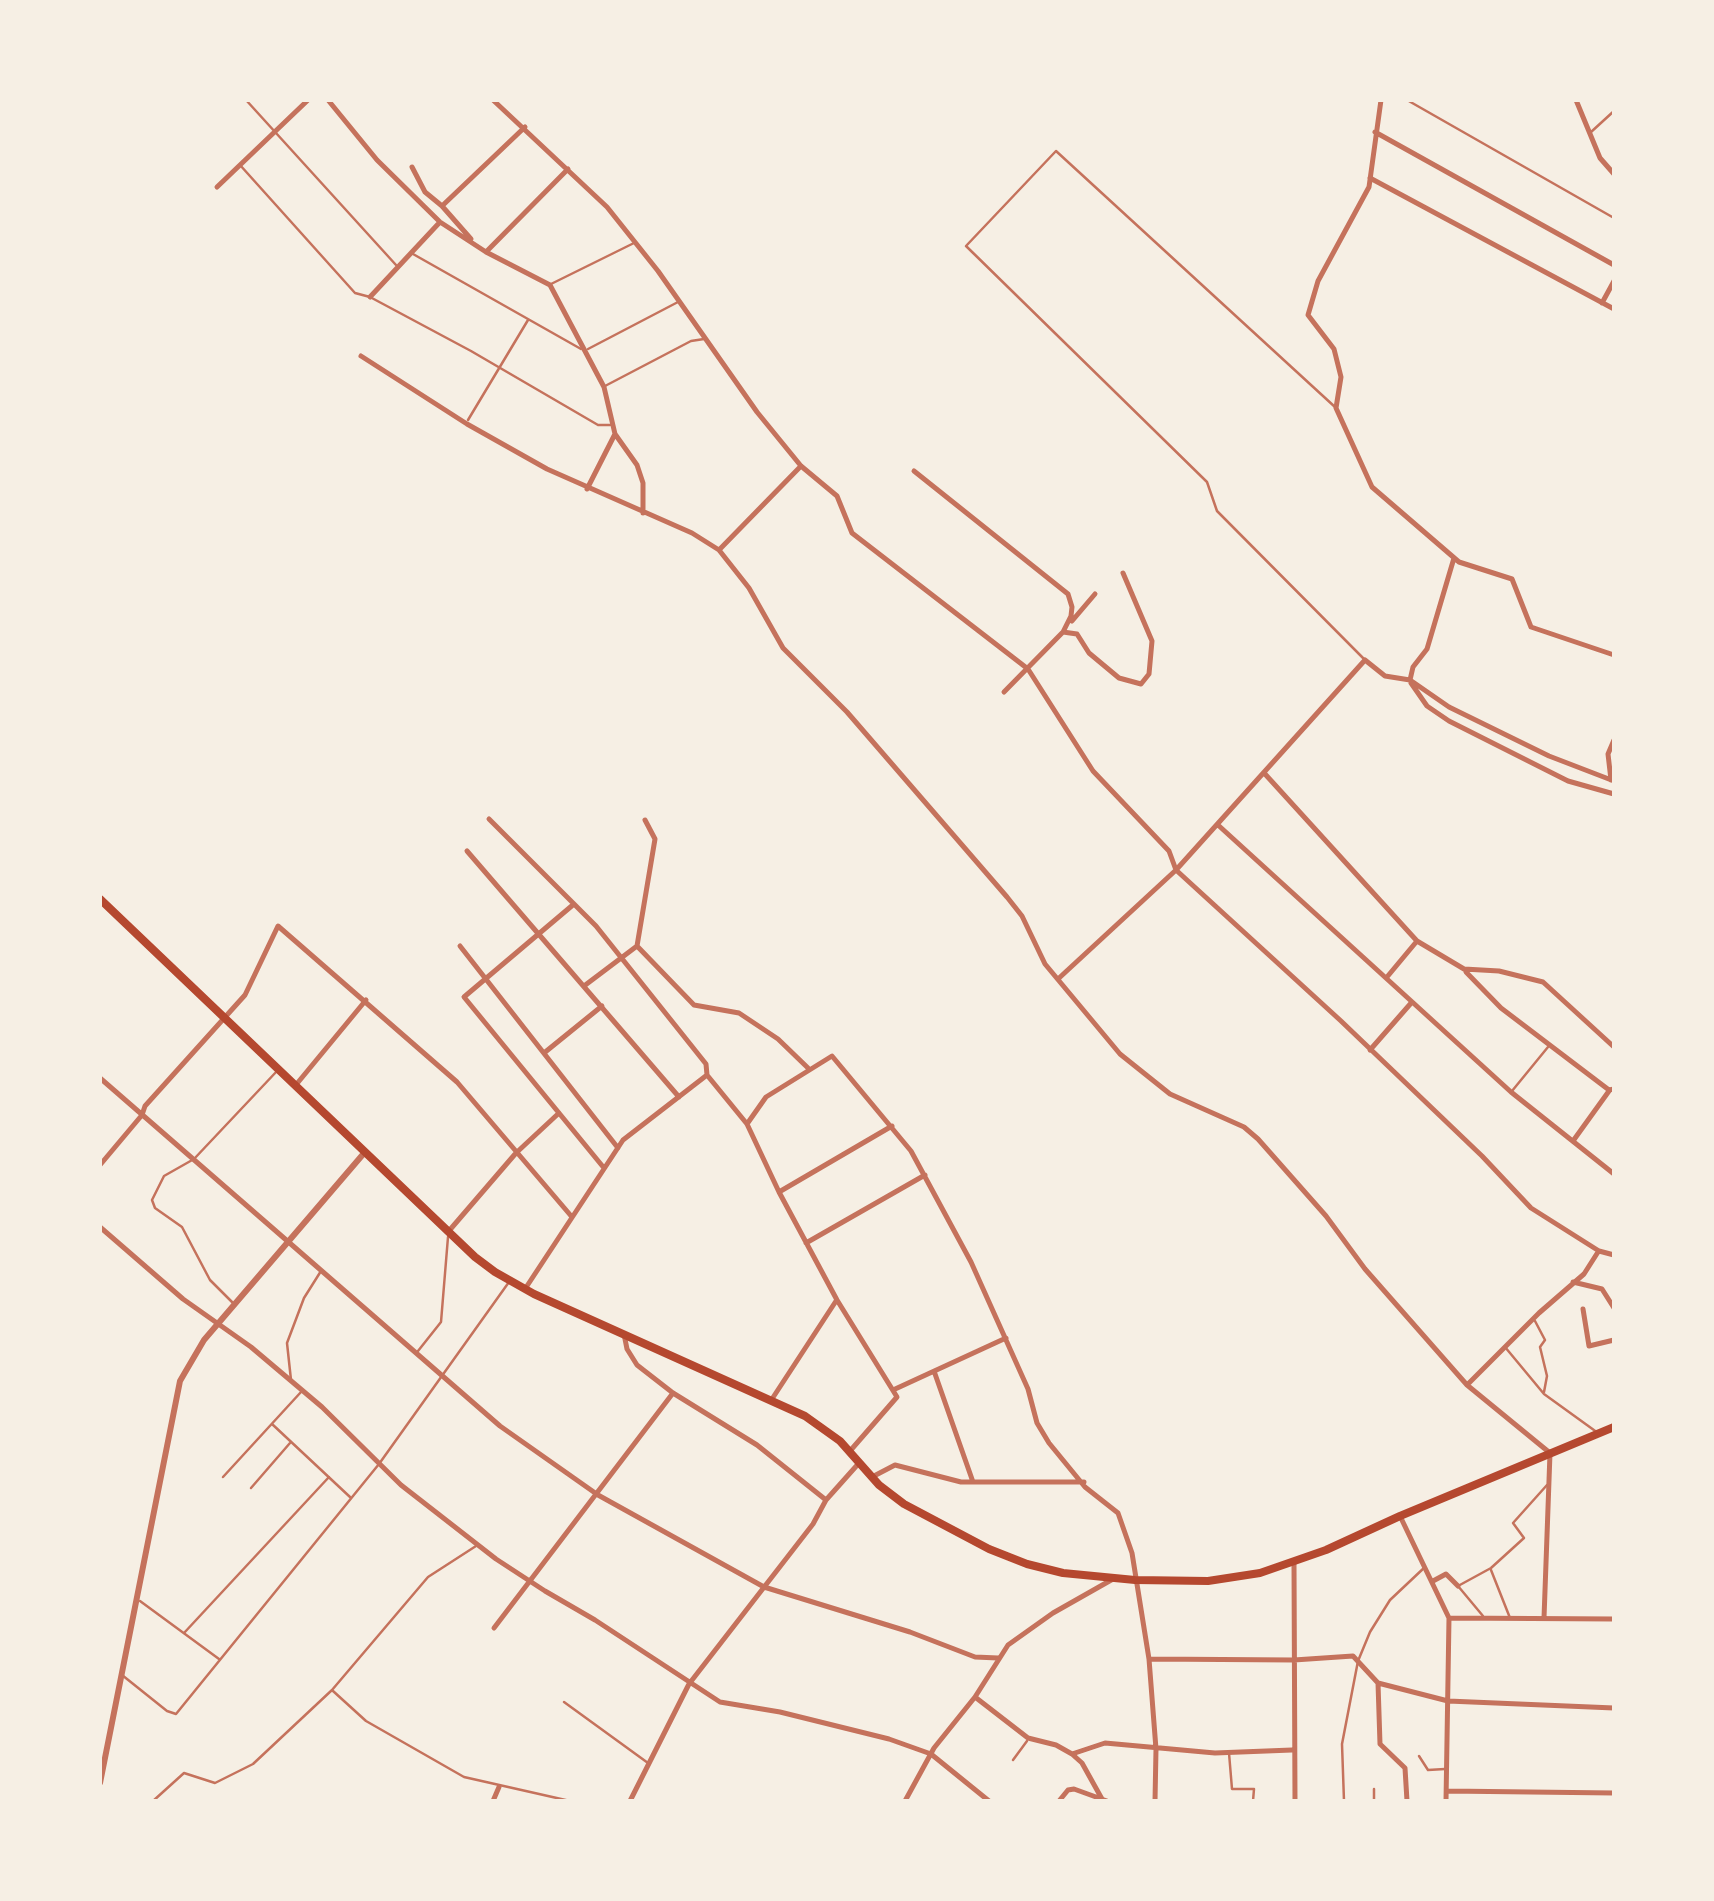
<!DOCTYPE html>
<html>
<head>
<meta charset="utf-8">
<style>
  body { margin:0 }
  #map { position:relative; width:1714px; height:1901px; overflow:hidden; background:#f6efe4; font-family:"Archivo Narrow",sans-serif }
  canvas { display:block }
  .frame { position:absolute; inset:0; border:102px solid #f6efe4; pointer-events:none }
</style>
</head>
<body>
<div id="map">
<canvas width="1714" height="1901"></canvas>
<div class="frame"></div>
</div>
<script>
const ctx = document.querySelector('canvas').getContext('2d');
ctx.lineJoin = 'round';
const poly = rows => new Path2D(rows.map(r => 'M' + r).join(''));
function trace(path, color, width, dash) { ctx.strokeStyle = color; ctx.lineWidth = width; ctx.lineCap = dash ? 'butt' : 'round'; ctx.setLineDash(dash || []); ctx.stroke(path); }
const service = poly([
  [246,100,396,265],
  [1407,100,1614,218],
  [1591,132,1614,111],
  [240,165,355,293,370,297,471,351,598,425,610,425],
  [413,254,581,349],
  [551,284,634,243],
  [588,349,678,302],
  [605,386,691,341,704,339],
  [1335,407,1056,151,966,246,1207,482,1217,511,1365,660],
  [468,420,528,320],
  [1512,1091,1548,1047],
  [233,1303,210,1280,182,1227,155,1208,152,1200,164,1176,194,1159,277,1071],
  [1535,1321,1545,1340,1540,1347,1547,1376,1544,1392],
  [1505,1347,1544,1394,1598,1433],
  [418,1351,441,1322,448,1237],
  [291,1380,287,1343,304,1298,321,1271],
  [272,1424,350,1497],
  [223,1477,301,1392],
  [251,1488,290,1443],
  [1491,1570,1510,1618],
  [140,1601,219,1659],
  [1483,1616,1458,1586,1491,1568,1524,1538,1513,1523,1547,1485],
  [184,1633,329,1477],
  [122,1675,167,1711,176,1714,379,1464,509,1282],
  [333,1691,366,1721,464,1777,570,1801],
  [564,1702,648,1763],
  [1229,1753,1232,1789,1254,1789,1253,1801],
  [1419,1756,1428,1770,1445,1769],
  [1013,1760,1027,1741],
  [1374,1789,1374,1801],
  [153,1801,184,1773,215,1783,253,1764,332,1690,428,1577,476,1546],
  [1344,1801,1342,1744,1358,1661,1370,1632,1390,1600,1425,1567]
]);
const minor = poly([
  [328,100,377,160,440,222,486,252,550,285,604,387,615,434,637,465,643,483,643,513],
  [493,100,607,207,658,271,757,412,801,466,837,496,852,533,1028,669,1093,771,1169,851,1176,870,1341,1021,1482,1156,1531,1208,1599,1251,1614,1255],
  [1381,100,1369,187,1318,281,1308,315,1334,349,1341,377,1336,408,1372,487,1459,562,1512,579,1531,627,1614,655],
  [1576,100,1600,158,1614,174],
  [1375,132,1614,265],
  [412,167,425,192,442,206],
  [1370,178,1614,309],
  [217,187,308,100],
  [471,239,442,206,525,127],
  [486,252,568,169],
  [370,297,440,222],
  [1602,303,1614,281],
  [361,356,467,424,547,469,692,533,719,550,749,588,783,648,847,712,1007,897,1022,916,1045,964,1120,1054,1170,1094,1244,1127,1258,1139,1326,1216,1365,1269,1467,1385,1550,1453,1544,1618],
  [914,471,1068,594,1072,607,1071,616,1063,632],
  [587,489,615,434],
  [719,550,801,466],
  [1072,621,1095,594],
  [1063,632,1077,634,1089,653,1119,678,1141,684,1149,674,1152,641,1123,573],
  [1410,680,1413,667,1427,649,1454,558],
  [1411,683,1427,706,1449,721,1568,781,1614,794],
  [1004,692,1062,633],
  [1265,774,1417,941,1464,969,1499,971,1543,982,1614,1047],
  [1611,780,1608,754,1614,740],
  [489,819,596,926,706,1064,707,1075,747,1124,779,1192,837,1300,897,1397,850,1451],
  [645,820,655,839,637,946,694,1005,739,1013,778,1039,808,1068],
  [1218,825,1511,1092,1614,1174],
  [467,851,679,1097],
  [574,904,464,997,604,1168],
  [460,946,618,1148],
  [1466,972,1501,1008,1609,1090,1614,1089],
  [1387,977,1417,941],
  [1058,979,1176,870,1365,660,1385,676,1410,680,1449,707,1549,756,1614,781],
  [584,986,637,946],
  [1370,1050,1412,1002],
  [544,1053,602,1006],
  [100,1078,500,1426,598,1495,764,1587,910,1632,975,1657,998,1658],
  [295,1086,366,1000],
  [747,1124,766,1097,832,1056,911,1151,971,1262,1028,1389,1037,1423,1049,1443,1085,1487,1118,1513,1132,1553,1149,1659,1156,1749,1155,1801],
  [1573,1141,1609,1091],
  [100,1165,142,1115,145,1106,245,995,278,926,457,1082,572,1217],
  [779,1192,892,1126],
  [100,1227,183,1299,251,1347,322,1407,401,1485,496,1559,545,1591,595,1620,720,1702,780,1712,889,1739,931,1754,989,1801],
  [448,1232,516,1153,559,1113],
  [806,1243,925,1175],
  [1573,1282,1602,1289,1614,1308],
  [525,1289,623,1140,707,1075],
  [1583,1309,1589,1346,1614,1340],
  [624,1334,627,1349,637,1365,673,1393,757,1445,826,1500],
  [934,1371,973,1482],
  [1467,1385,1539,1313,1584,1274,1598,1252],
  [893,1390,1006,1338],
  [772,1399,836,1301],
  [872,1477,895,1465,961,1482,1084,1482],
  [1400,1516,1449,1618,1446,1801],
  [1294,1563,1295,1801],
  [1433,1581,1446,1574,1458,1586],
  [1449,1618,1614,1619],
  [494,1628,673,1393],
  [1149,1659,1294,1660,1353,1656,1378,1683,1448,1701,1614,1708],
  [1378,1683,1380,1744,1405,1768,1407,1801],
  [975,1697,1028,1738,1056,1745,1072,1754,1082,1763,1102,1799],
  [1072,1754,1105,1743,1215,1753,1292,1750],
  [1447,1791,1614,1793],
  [493,1801,499,1787],
  [630,1801,689,1684,813,1524,826,1500,859,1463],
  [905,1801,934,1748,975,1697,1008,1645,1053,1613,1113,1579],
  [1059,1801,1068,1790,1074,1789,1107,1801]
]);
const tertiary = poly([
  [100,1783,180,1381,204,1340,365,1152]
]);
const primary = poly([
  [100,899,475,1257,495,1272,534,1294,805,1416,840,1441,879,1485,904,1504,989,1549,1027,1564,1063,1573,1135,1580,1208,1581,1260,1573,1326,1550,1400,1516,1614,1427]
]);
trace(service, '#c5725c', 2.5);
trace(minor, '#c5725c', 5);
trace(tertiary, '#c5725c', 6);
trace(primary, '#b5482f', 8);
</script>
</body>
</html>
